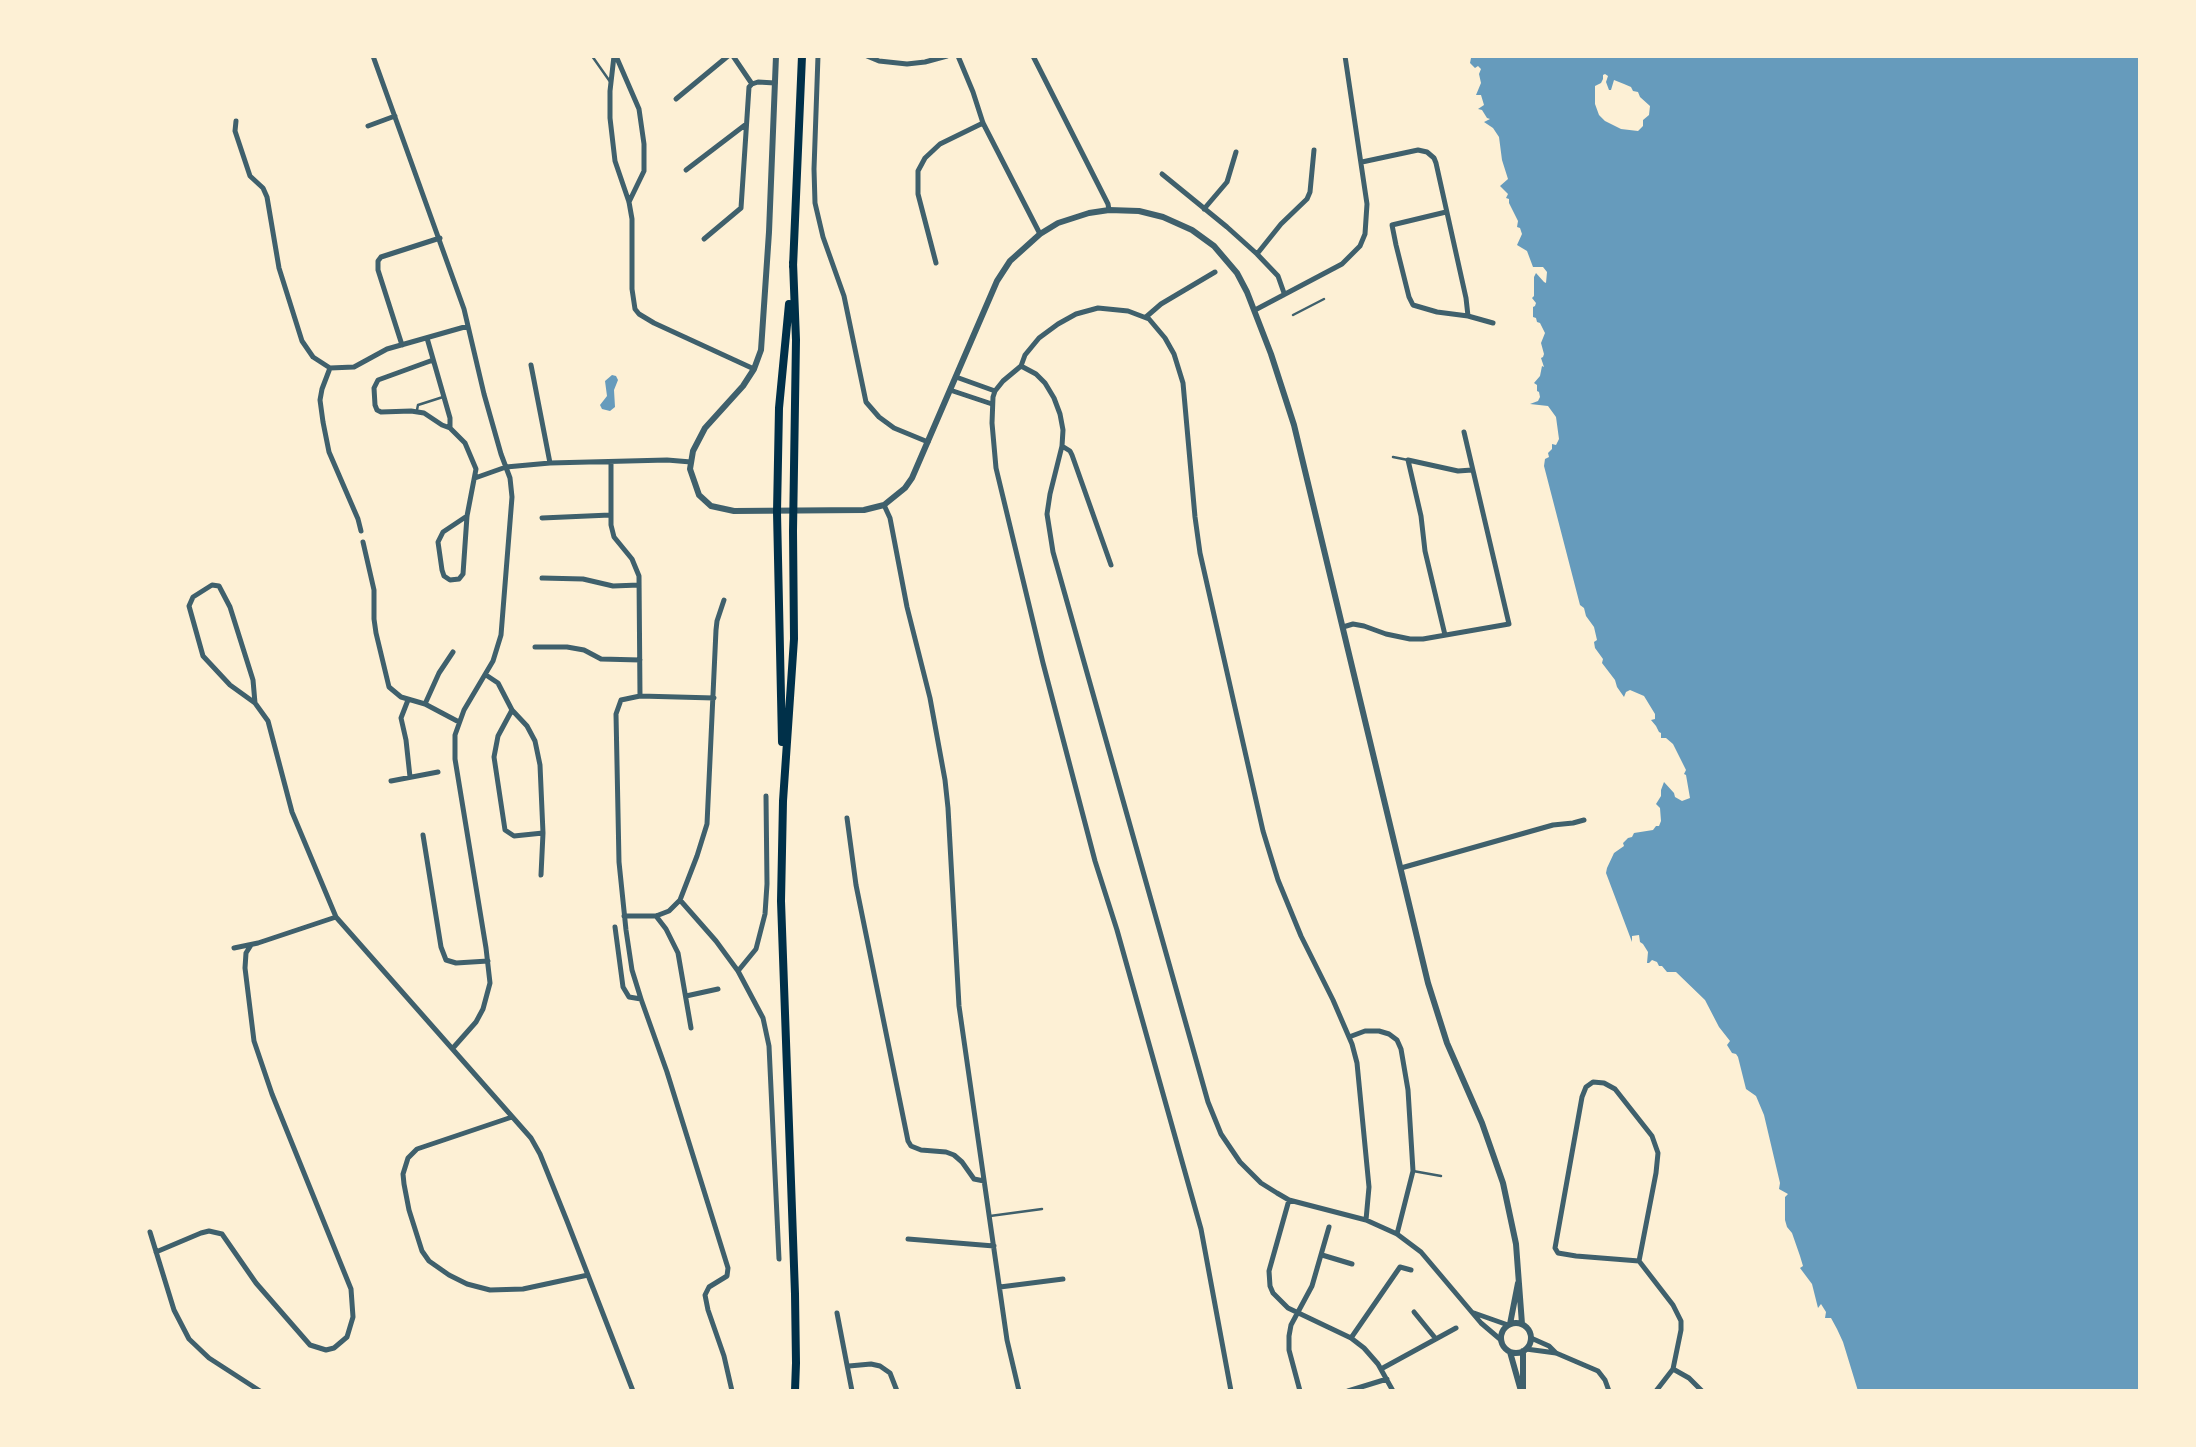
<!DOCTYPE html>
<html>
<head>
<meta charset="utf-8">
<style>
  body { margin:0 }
  #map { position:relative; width:2196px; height:1447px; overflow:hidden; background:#fdf0d5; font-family:"Fira Sans Condensed",sans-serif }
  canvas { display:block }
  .frame { position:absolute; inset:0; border:58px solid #fdf0d5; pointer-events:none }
</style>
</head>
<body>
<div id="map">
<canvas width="2196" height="1447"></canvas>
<div class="frame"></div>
</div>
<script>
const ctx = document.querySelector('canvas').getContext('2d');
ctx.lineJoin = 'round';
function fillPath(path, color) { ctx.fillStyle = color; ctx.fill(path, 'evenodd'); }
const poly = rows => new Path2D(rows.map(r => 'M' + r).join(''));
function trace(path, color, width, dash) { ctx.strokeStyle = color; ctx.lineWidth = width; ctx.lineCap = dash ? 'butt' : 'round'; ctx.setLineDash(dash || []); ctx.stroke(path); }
const water = poly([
  [1476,56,2140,56,2140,1391,1858,1391,1843,1342,1837,1329,1831,1318,1825,1318,1826,1312,1821,1304,1818,1308,1812,1284,1800,1268,1803,1266,1800,1256,1792,1233,1787,1227,1785,1220,1785,1197,1788,1194,1779,1189,1780,1183,1764,1115,1756,1096,1746,1089,1738,1057,1736,1054,1732,1053,1727,1045,1730,1041,1719,1027,1705,1000,1676,972,1667,972,1662,966,1659,966,1657,962,1652,960,1649,963,1647,963,1648,952,1643,944,1640,942,1639,935,1632,936,1632,942,1606,873,1607,868,1614,853,1624,846,1623,843,1628,838,1632,837,1634,833,1653,830,1656,826,1659,826,1661,821,1660,808,1656,804,1661,796,1661,790,1664,782,1674,793,1675,797,1682,801,1690,798,1686,775,1684,774,1686,770,1673,744,1666,738,1661,738,1661,733,1659,732,1656,726,1651,720,1655,719,1655,714,1644,696,1630,690,1626,692,1624,697,1617,687,1615,680,1602,663,1603,659,1595,648,1594,642,1597,640,1594,627,1586,616,1584,608,1580,605,1544,466,1545,459,1549,457,1548,453,1552,449,1552,444,1556,445,1559,439,1556,417,1548,406,1530,404,1538,401,1540,397,1539,392,1537,391,1537,385,1534,383,1540,376,1542,366,1544,367,1541,358,1543,357,1544,354,1541,343,1545,333,1540,323,1537,322,1536,318,1533,317,1533,307,1535,306,1536,303,1532,298,1534,296,1534,277,1536,273,1544,282,1546,283,1547,272,1543,267,1533,267,1527,251,1517,245,1522,234,1520,228,1517,227,1518,221,1509,203,1509,199,1506,198,1508,194,1500,186,1508,179,1502,160,1499,137,1493,128,1484,122,1490,119,1487,118,1482,110,1478,109,1484,105,1481,95,1476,95,1481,83,1479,74,1481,69,1478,66,1475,68,1470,63,1471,58],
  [1605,74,1608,76,1606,82,1609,90,1611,90,1614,80,1624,84,1631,87,1633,91,1638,92,1640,97,1650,106,1649,115,1643,120,1643,126,1638,131,1621,129,1605,121,1599,115,1595,104,1595,86,1601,83,1603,79,1603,75],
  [612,375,616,376,618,380,614,390,615,407,610,411,602,409,600,405,607,396,605,381]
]);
const service = poly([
  [592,56,611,83],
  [1293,315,1324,299],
  [417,410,418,405,443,397],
  [1393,457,1408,460],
  [1413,1171,1441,1176],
  [990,1216,1042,1209]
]);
const minor = poly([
  [373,56,464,309,484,394,501,454,510,478,512,497,501,635,493,661,464,710,455,735,455,759,486,948,490,983,483,1009,476,1022,453,1048],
  [614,56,610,91,610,118,615,161,629,202,632,219,632,289,635,309,639,314,654,323,754,369],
  [616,56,639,109,644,144,644,171,629,202],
  [733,56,752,84],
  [818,56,814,169,815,203,823,237,844,296,866,402,879,417,894,428,928,442],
  [867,56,879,61,907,64,925,62,947,56],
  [958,56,973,92,983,123,1040,234],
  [1033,56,1108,204,1109,210],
  [676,99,728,56],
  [236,121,235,131,250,176,263,188,267,197,279,268,302,341,313,357,330,368,354,367,387,349,468,326],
  [368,126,395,116],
  [1362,162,1418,150,1427,152,1434,158,1436,163,1466,298,1468,316,1437,312,1413,305,1409,297,1396,245,1392,225,1446,212],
  [686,170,745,125],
  [1162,174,1227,227,1257,254,1278,276,1284,293],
  [1204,209,1227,182,1236,152],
  [704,239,741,208,749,87,752,84,758,82,775,83],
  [1257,254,1281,224,1307,199,1310,192,1314,150],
  [936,263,918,194,918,171,925,158,940,144,983,123],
  [1255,310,1342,264,1360,246,1365,234,1367,204,1345,56],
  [1468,316,1493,323],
  [1146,317,1161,304,1215,272],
  [427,338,450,418,450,428,465,443,476,469,467,516,463,574,459,579,450,580,444,576,442,570,438,542,443,532,467,516],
  [402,345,378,270,378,261,381,257,440,238],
  [433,360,378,380,374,388,375,405,377,410,381,412,411,411,424,413,442,425,450,428],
  [531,365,550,463],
  [1021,366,1025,355,1039,338,1058,324,1076,314,1098,308,1128,311,1149,319,1165,338,1174,354,1183,383,1195,517,1200,553,1263,831,1278,880,1301,936,1333,1000,1352,1044,1357,1063,1369,1187,1366,1220],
  [330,368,322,389,320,400,323,422,329,452,358,519,361,531],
  [956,377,995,391],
  [950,390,992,404],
  [1062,446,1070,451,1072,455,1111,565],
  [611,462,611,525,614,537,632,559,639,576,640,696,621,700,616,714,619,862,626,930,632,970,641,999,667,1072,728,1268,727,1276,709,1287,705,1295,708,1310,724,1356,732,1391],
  [475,478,506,467,550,463,667,460,691,462],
  [884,505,890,518,907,607,930,698,945,780,948,808,959,1006,1007,1340,1019,1391],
  [542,518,610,515],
  [363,542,374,590,374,619,376,633,389,687,401,697,425,704,459,722],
  [542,578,583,579,613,586,639,585],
  [1343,627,1353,624,1364,626,1386,634,1410,639,1423,639,1509,624,1464,432],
  [1445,635,1425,551,1421,516,1408,460,1458,471,1472,470],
  [535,647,567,647,584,650,601,659,640,660],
  [486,675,498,683,512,710,527,726,535,741,540,765,543,833,541,875],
  [640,696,714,698],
  [408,700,401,718,406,740,410,777],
  [255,703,253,680,230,607,219,586,212,585,193,597,189,606,203,656,230,685,255,703,268,721,292,812,336,917,531,1138,540,1154,567,1221,633,1391],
  [425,704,439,673,453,652],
  [512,710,498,736,494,757,505,830,514,836,543,833],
  [391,781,438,772],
  [847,818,856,885,908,1141,911,1146,921,1150,946,1152,954,1155,962,1162,974,1179,984,1181],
  [423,835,441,947,446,960,456,963,488,961],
  [1401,868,1553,825,1573,823,1584,820],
  [680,900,697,856,707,824,716,630,717,621,724,600],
  [624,916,656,916,669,911,680,900,716,941,738,971,763,1018,769,1046,779,1259],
  [656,916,666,929,678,953,691,1028],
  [615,927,623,987,629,997,641,999],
  [234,948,258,943,336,917],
  [738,971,756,949,765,914,767,884,766,796],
  [686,996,718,989],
  [1349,1037,1365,1031,1379,1031,1389,1034,1397,1040,1401,1049,1408,1090,1413,1171,1397,1234],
  [512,1117,417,1149,408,1158,403,1174,404,1184,409,1210,422,1251,429,1261,449,1275,467,1284,490,1290,523,1289,588,1275],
  [1289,1200,1269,1271,1270,1286,1273,1293,1288,1308,1351,1338,1364,1348,1378,1364,1393,1391],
  [150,1232,174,1310,189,1339,209,1358,260,1391],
  [908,1239,994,1246],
  [156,1252,201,1233,209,1231,222,1234,256,1283,310,1345,326,1350,334,1348,347,1337,353,1317,351,1289,272,1094,254,1041,245,968,246,953,251,945],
  [1322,1255,1352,1264],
  [1639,1261,1576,1256,1558,1253,1555,1248,1582,1097,1586,1087,1593,1082,1604,1083,1615,1089,1652,1136,1658,1153,1656,1173,1639,1261,1673,1305,1681,1321,1681,1330,1673,1369,1656,1391],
  [1000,1287,1063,1279],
  [1414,1312,1436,1339],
  [837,1313,852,1391],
  [1474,1313,1508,1325],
  [1351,1338,1400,1267,1411,1270],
  [1531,1338,1549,1346,1556,1353],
  [1526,1349,1556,1353,1598,1371,1605,1380,1609,1391],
  [849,1366,871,1364,880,1366,890,1373,897,1391],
  [1381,1369,1456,1328],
  [1673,1369,1689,1378,1702,1391],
  [1231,1391,1201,1229,1117,930,1095,861,1043,663,996,468,992,423,993,397,995,391,1003,381,1021,366,1036,374,1045,383,1054,398,1060,414,1063,430,1062,446,1050,494,1047,514,1053,552,1208,1102,1221,1134,1240,1162,1261,1183,1277,1193,1289,1200,1366,1220,1397,1234,1421,1252,1481,1323,1501,1340],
  [1300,1391,1289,1350,1289,1336,1291,1325,1312,1286,1329,1227],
  [1348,1391,1387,1379]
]);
const tertiary = poly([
  [776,56,769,232,761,350,754,369,743,386,705,428,693,451,690,469,699,495,711,506,734,511,864,510,884,505,905,488,912,478,997,281,1010,261,1040,234,1058,223,1089,213,1109,210,1139,211,1163,217,1192,230,1214,246,1237,273,1247,292,1271,354,1294,425,1428,983,1447,1043,1482,1123,1503,1183,1516,1244,1522,1324],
  '1501 1338a15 15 0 1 1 30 0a15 15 0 1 1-30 0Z',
  [1510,1324,1518,1283],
  [1510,1352,1521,1391],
  [1523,1389,1523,1351]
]);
const primary = poly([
  [793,262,796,340,793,531,794,639,783,801,781,901,795,1294,796,1363,795,1391],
  [793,267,802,56],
  [782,742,777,512,779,408,789,304]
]);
fillPath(water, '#669bbc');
trace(service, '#3f606c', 2.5);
trace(minor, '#3f606c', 5);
trace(tertiary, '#3f606c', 6);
trace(primary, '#003049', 8);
</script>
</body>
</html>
